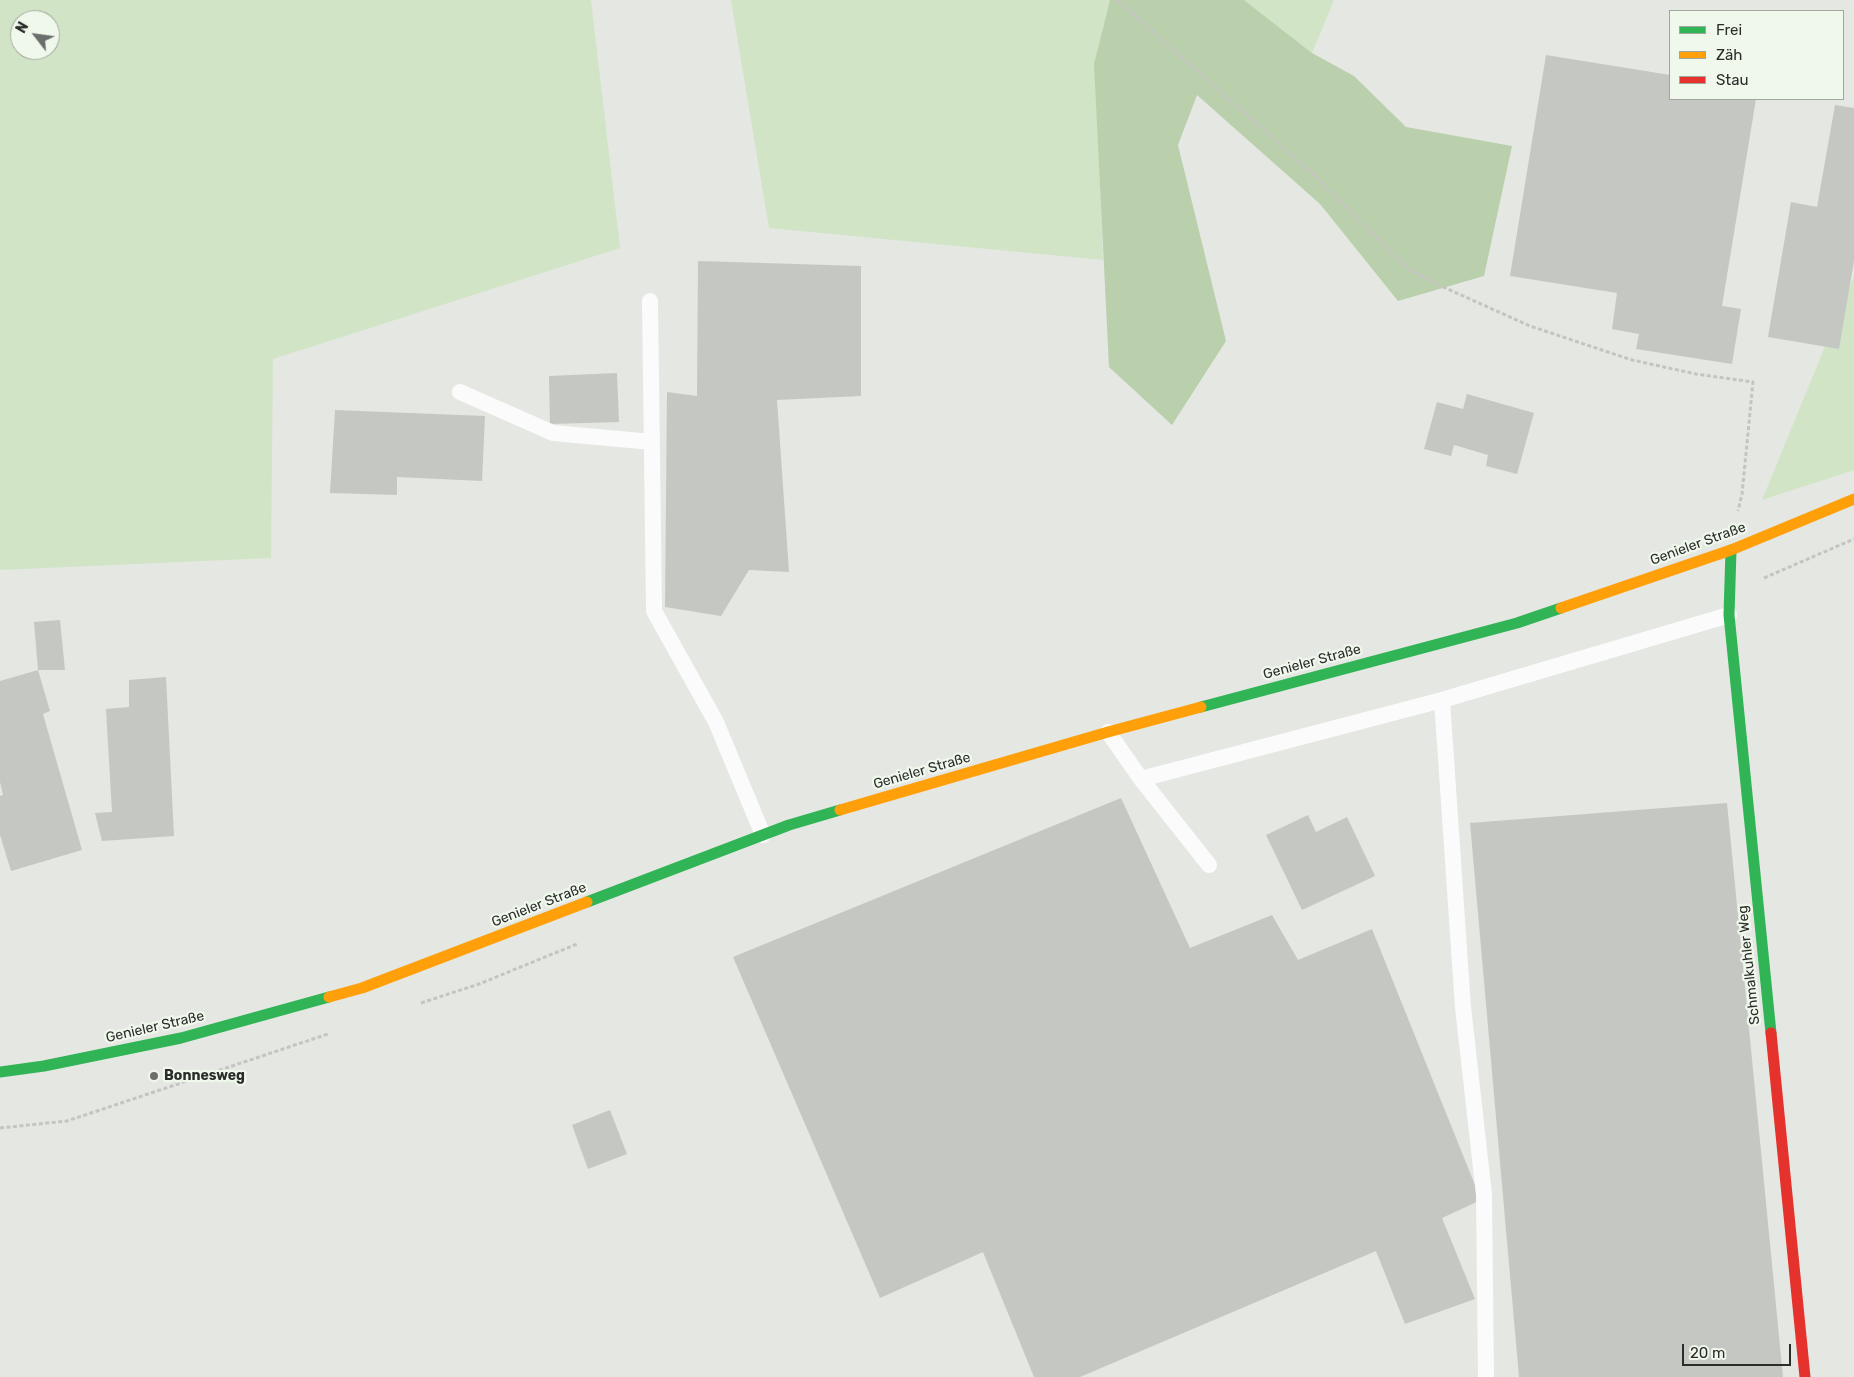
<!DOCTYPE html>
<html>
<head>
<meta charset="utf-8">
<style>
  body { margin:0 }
  #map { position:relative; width:1854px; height:1377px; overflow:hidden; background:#e4e7e2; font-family:Rubik,sans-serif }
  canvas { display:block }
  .legend { position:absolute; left:1669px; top:10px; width:175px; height:90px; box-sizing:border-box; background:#f0f8ec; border:1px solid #a1a79e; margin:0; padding:6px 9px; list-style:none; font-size:15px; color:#2a2d29 }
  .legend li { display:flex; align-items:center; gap:10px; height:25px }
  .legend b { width:25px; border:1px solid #a1a79e }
  .north { position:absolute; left:10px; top:10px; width:50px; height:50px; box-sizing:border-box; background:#f0f8ec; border:1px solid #a1a79e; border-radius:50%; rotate:300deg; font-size:14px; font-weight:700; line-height:20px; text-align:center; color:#2a2d29 }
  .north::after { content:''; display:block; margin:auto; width:18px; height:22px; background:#6b6e6a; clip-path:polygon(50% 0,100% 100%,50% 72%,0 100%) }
  .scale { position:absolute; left:1682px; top:1344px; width:109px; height:22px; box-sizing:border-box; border:2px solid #2a2d29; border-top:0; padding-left:6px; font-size:15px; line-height:18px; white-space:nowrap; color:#2a2d29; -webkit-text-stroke:4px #f0f8ec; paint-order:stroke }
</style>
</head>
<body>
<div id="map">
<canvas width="1854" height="1377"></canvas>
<ul class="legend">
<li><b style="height:6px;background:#30b455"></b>Frei</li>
<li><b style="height:6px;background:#ff9f0a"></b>Zäh</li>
<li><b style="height:6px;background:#e5322d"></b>Stau</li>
</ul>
<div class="north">N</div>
<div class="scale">20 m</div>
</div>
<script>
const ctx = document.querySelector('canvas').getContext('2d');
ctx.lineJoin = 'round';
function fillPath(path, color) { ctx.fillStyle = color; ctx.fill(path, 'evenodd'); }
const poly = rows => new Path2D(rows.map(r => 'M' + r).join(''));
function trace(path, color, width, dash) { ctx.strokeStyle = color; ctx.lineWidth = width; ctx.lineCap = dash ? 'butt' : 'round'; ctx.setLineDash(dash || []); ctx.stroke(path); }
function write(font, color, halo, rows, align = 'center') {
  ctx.font = font + ' Rubik,sans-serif'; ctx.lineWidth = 4.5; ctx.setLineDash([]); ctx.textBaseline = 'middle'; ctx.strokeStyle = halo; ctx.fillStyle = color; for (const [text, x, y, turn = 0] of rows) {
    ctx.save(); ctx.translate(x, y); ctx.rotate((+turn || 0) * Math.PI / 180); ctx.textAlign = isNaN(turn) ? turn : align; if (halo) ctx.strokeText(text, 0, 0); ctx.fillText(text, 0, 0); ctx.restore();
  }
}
const green = poly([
  [0,0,591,0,620,248,273,359,271,558,0,570],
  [20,20,50,20,50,50,20,50],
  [731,0,1110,0,1096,55,1103,260,769,228],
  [1244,0,1334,0,1312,53],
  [1854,276,1854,470,1762,500]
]);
const forest = poly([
  [1110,0,1244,0,1312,53,1354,76,1406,127,1512,146,1484,276,1398,301,1320,204,1197,95,1178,145,1226,341,1172,425,1109,367,1094,64]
]);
const building = poly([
  [1546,55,1670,75,1670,99,1756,99,1722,306,1741,309,1732,364,1636,349,1639,334,1612,329,1617,293,1510,276],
  [1835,105,1854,108,1854,261,1839,349,1768,337,1791,202,1817,207],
  [698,261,861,266,861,396,777,400,789,572,749,570,721,616,665,607,667,392,697,396],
  [617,373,619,422,550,424,549,376],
  [1467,394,1534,413,1517,474,1486,466,1488,455,1454,445,1451,456,1424,449,1437,402,1463,409],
  [335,410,485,416,482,481,397,477,397,495,330,493],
  [60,620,65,670,38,670,34,622],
  [38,670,50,711,43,714,82,850,11,871,0,835,0,796,3,795,0,782,0,681],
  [166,677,174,836,102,841,95,813,112,812,106,709,129,707,129,680],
  [1121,798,1190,948,1272,915,1298,960,1372,929,1481,1200,1442,1218,1475,1299,1405,1324,1376,1251,1080,1377,1034,1377,983,1252,880,1298,733,957],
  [1727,803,1783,1377,1519,1377,1470,823],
  [1308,815,1316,832,1347,817,1375,876,1302,910,1266,835],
  [610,1110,627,1154,588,1169,572,1125]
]);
const path = poly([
  [1117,0,1310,171,1407,268,1441,286,1530,326,1632,360,1696,374,1753,382,1742,494,1738,511],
  [1764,578,1854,539],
  [421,1003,479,984,577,944],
  [0,1128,67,1121,328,1034]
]);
const lane = poly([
  [650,301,654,611,716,722,763,835],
  [460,392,553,433,652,442],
  [1442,700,1463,1007,1484,1195,1486,1377],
  [1108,732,1141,779,1209,865],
  [1141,779,1442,700,1729,615]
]);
const fast = poly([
  [1731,550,1729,615,1771,1033],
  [1201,707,1517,623,1561,608],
  [587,902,789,825,840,810],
  [0,1072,44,1066,181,1038,329,997]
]);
const slow = poly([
  [1561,608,1731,550,1854,499],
  [840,810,1108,732,1201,707],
  [329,997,362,988,587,902]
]);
const jam = poly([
  [1771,1033,1805,1377]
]);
const markers = [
  [154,1076,5,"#6b6e6a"]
];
const streetNames = [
  ["Genieler Straße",1698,544,-20],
  ["Genieler Straße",1312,662,-15],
  ["Genieler Straße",922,771,-16],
  ["Genieler Straße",539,905,-21],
  ["Schmalkuhler Weg",1749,965,-96],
  ["Genieler Straße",155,1027,-13]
];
const poiNames = [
  ["Bonnesweg",164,1076]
];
fillPath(green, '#d1e5c6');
fillPath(forest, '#bad0ad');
fillPath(building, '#c5c7c3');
trace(path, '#c4c5c3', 3, [4, 2.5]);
trace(lane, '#fbfbfb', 16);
trace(fast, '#30b455', 11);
trace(slow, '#ff9f0a', 11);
trace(jam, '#e5322d', 11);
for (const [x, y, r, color] of markers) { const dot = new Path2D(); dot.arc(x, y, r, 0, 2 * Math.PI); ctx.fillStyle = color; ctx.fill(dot); trace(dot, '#f0f8ec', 2); }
write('14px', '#2a2d29', '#f0f8ec', streetNames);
write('bold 14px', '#2a2d29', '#f0f8ec', poiNames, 'left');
</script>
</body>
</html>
